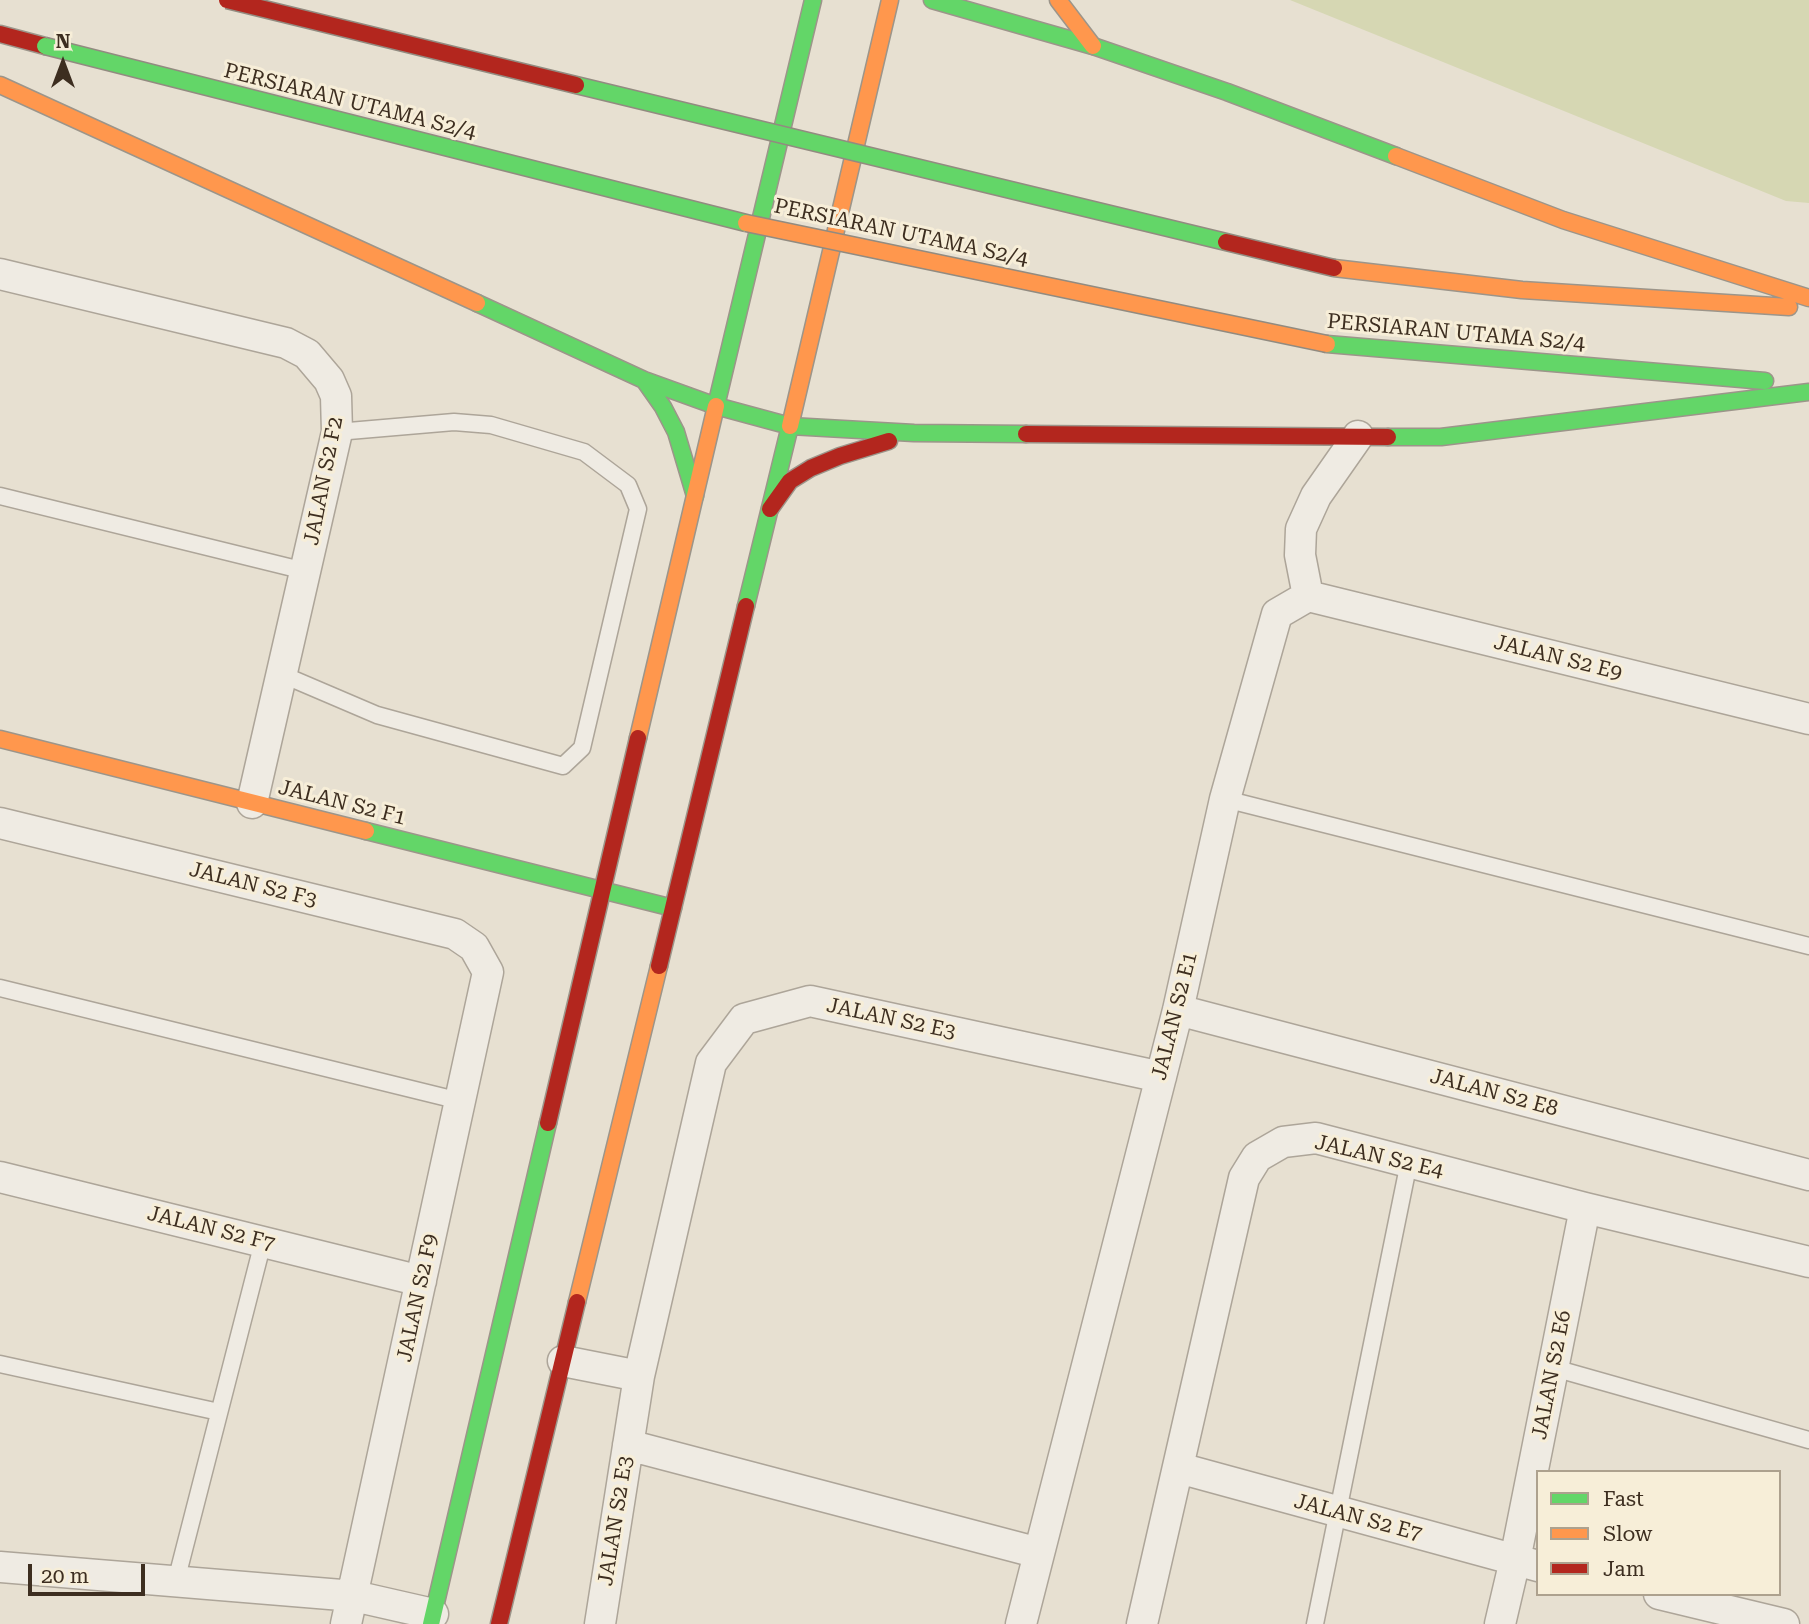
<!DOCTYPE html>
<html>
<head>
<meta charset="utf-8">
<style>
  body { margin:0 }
  #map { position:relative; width:1809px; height:1624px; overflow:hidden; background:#e7e0d1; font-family:"Roboto Serif",serif }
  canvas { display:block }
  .legend { position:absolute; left:1536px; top:1470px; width:245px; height:126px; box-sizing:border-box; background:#f7eed8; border:2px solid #ada18e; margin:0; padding:9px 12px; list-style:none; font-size:21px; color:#3d2e20 }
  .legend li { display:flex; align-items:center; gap:14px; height:35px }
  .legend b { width:35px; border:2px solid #ada18e }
  .north { position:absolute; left:28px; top:28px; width:70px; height:70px; -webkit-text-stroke:5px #f7eed8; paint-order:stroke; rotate:0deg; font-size:19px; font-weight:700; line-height:28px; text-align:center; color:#3d2e20 }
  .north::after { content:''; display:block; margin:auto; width:24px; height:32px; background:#3d2e20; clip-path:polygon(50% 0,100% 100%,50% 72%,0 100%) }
  .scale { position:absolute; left:28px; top:1564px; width:117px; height:32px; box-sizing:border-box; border:4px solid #3d2e20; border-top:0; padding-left:9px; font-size:21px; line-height:24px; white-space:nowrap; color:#3d2e20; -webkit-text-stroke:5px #f7eed8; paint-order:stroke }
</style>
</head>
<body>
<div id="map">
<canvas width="1809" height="1624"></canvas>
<ul class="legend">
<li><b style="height:9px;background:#63d668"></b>Fast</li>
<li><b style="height:9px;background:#ff974d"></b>Slow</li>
<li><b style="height:9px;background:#b3261e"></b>Jam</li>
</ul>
<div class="north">N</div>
<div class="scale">20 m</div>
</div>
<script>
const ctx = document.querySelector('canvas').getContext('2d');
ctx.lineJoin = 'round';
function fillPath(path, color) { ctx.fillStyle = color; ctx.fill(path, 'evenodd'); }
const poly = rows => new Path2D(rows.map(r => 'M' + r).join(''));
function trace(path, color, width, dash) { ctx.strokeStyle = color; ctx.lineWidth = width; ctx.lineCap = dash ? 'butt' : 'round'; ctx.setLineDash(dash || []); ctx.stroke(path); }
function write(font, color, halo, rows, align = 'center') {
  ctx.font = font + ' "Roboto Serif",serif'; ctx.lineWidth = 6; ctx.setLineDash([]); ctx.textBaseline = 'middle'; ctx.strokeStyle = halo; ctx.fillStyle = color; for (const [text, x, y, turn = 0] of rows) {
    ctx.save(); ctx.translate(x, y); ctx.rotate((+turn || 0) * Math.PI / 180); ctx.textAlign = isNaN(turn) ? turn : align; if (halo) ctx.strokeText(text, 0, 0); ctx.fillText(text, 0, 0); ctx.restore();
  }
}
const green = poly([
  [1290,0,1809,0,1809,203,1786,201]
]);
const lane = poly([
  [0,496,305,571],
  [281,674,377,715,563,766,582,748,638,509,628,485,584,452,491,425,454,422,337,432],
  [1225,799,1809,946],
  [0,988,460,1101],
  [0,1364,219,1412],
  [1554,1368,1809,1440],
  [176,1581,263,1242],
  [1315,1624,1409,1162]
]);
const street = poly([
  [0,274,286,343,307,354,329,380,336,396,337,432,252,803],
  [1308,596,1809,719],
  [1308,596,1300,555,1301,529,1316,496,1358,436],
  [0,823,455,934,474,947,488,972,346,1624],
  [1178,1010,1809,1175],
  [0,1177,421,1281],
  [563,1361,639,1376],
  [628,1445,1039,1553],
  [1179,1468,1538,1566],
  [0,1567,354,1596,433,1614],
  [1659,1594,1784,1624],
  [600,1624,639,1376,711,1063,744,1019,810,1001,1161,1077],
  [1021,1624,1178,1010,1225,799,1277,614,1308,596],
  [1142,1624,1244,1178,1257,1157,1283,1142,1316,1138,1585,1208,1809,1262],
  [1500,1624,1515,1560,1585,1208]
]);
const fast = poly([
  [932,0,1093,46,1227,92,1396,156],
  [477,303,644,380,716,406,790,426,914,433,1026,434],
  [1327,344,1765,381],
  [644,380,663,407,676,432,695,496],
  [716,406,813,0],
  [1388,437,1441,437,1809,392],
  [746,606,790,426],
  [366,831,673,908],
  [431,1624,548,1123]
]);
const slow = poly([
  [1058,0,1093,46],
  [0,85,477,303],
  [1396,156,1563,220,1809,298],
  [1334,268,1522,290,1789,307],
  [790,426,890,0],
  [638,738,716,406],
  [0,739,366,831],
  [577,1302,659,966]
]);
const jam = poly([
  [0,34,45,46],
  [1026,434,1388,437],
  [770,509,790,481,811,468,840,456,889,441],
  [659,966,746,606],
  [548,1123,638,738],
  [499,1624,577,1302]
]);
const fastBridge = poly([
  [45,46,746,223],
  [576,85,1226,242]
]);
const slowBridge = poly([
  [746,223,1327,344]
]);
const jamBridge = poly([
  [227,0,576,85],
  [1226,242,1334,268]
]);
const streetNames = [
  ["PERSIARAN UTAMA S2/4",350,102,14],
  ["PERSIARAN UTAMA S2/4",901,233,12],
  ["PERSIARAN UTAMA S2/4",1456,333,5],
  ["JALAN S2 F2",324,481,-79],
  ["JALAN S2 E9",1558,658,14],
  ["JALAN S2 F1",342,803,14],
  ["JALAN S2 F3",253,885,14],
  ["JALAN S2 E1",1175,1016,-76],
  ["JALAN S2 E3",891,1019,12],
  ["JALAN S2 E8",1494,1093,15],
  ["JALAN S2 E4",1379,1157,13],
  ["JALAN S2 F7",211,1229,14],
  ["JALAN S2 F9",418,1298,-78],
  ["JALAN S2 E6",1552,1375,-79],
  ["JALAN S2 E7",1358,1518,15],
  ["JALAN S2 E3",616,1521,-81]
];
fillPath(green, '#d6d7b3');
trace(lane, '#ada599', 19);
trace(street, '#ada599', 33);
trace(fast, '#9c958a', 19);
trace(slow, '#9c958a', 19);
trace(jam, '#9c958a', 19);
trace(lane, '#efebe3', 16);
trace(street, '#efebe3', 30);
trace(fast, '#63d668', 16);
trace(slow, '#ff974d', 16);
trace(jam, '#b3261e', 16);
trace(fastBridge, '#928b80', 19, []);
trace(slowBridge, '#928b80', 19, []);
trace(jamBridge, '#928b80', 19, []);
trace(fastBridge, '#63d668', 16);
trace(slowBridge, '#ff974d', 16);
trace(jamBridge, '#b3261e', 16);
write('21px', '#3d2e20', '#f7eed8', streetNames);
</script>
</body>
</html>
